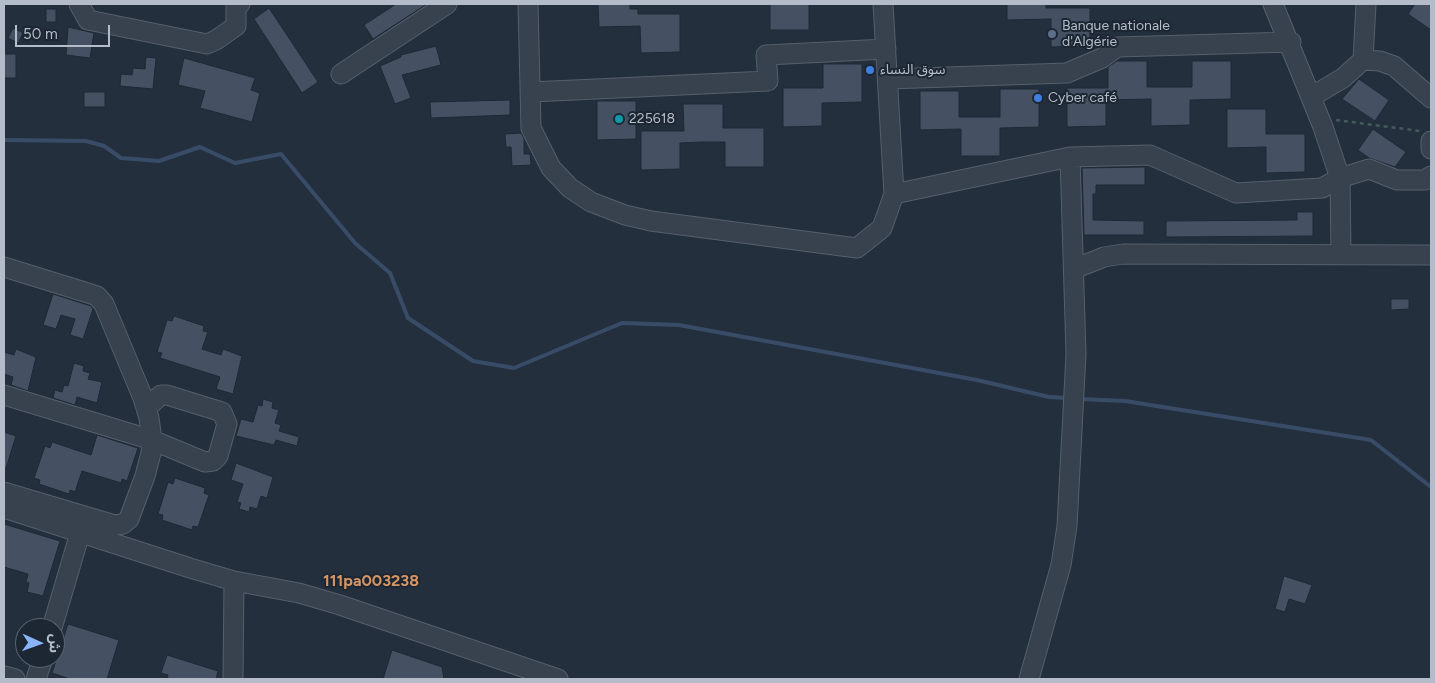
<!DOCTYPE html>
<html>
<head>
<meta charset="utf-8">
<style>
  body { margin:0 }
  #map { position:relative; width:1435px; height:683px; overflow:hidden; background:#242f3e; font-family:Figtree,"Noto Sans Arabic",sans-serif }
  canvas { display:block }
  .frame { position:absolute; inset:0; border:5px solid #b4bcc9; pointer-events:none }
  .north { position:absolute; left:15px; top:618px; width:50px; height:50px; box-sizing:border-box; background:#1d2633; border:1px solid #59626f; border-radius:50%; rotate:92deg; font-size:14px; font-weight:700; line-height:20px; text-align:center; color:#b4bcc9 }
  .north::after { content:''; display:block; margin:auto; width:18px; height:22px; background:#8ab4f8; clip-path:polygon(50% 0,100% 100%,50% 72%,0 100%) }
  .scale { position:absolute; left:15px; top:25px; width:95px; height:22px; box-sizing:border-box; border:2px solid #b4bcc9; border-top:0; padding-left:6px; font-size:15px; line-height:18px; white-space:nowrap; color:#b4bcc9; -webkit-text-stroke:4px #1d2633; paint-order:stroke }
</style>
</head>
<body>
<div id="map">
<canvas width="1435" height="683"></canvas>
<div class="frame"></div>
<div class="north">ش</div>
<div class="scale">50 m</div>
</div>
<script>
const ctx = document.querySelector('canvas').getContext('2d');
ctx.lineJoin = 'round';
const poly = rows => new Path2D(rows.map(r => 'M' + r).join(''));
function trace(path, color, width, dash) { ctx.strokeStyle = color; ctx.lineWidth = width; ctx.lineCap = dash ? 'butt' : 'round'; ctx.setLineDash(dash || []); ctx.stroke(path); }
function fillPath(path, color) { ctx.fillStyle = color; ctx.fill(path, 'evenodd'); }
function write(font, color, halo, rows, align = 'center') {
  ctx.font = font + ' Figtree,"Noto Sans Arabic",sans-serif'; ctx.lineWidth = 4; ctx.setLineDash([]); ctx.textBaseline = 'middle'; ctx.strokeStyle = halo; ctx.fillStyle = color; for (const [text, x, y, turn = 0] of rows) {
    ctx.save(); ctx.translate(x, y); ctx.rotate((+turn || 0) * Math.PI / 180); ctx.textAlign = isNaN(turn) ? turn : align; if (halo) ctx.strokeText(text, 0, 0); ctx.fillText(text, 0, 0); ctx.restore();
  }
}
const stream = poly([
  [4,140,86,141,104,146,121,158,159,161,200,147,235,163,281,154,355,243,390,273,408,318,473,361,514,368,622,323,679,325,977,380,1049,397,1069,398],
  [1079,399,1125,401,1371,440,1431,487]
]);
const building = poly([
  [396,4,427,4,373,39,364,25,396,4],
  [598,4,630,4,630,9,638,9,638,14,680,14,680,52,641,53,640,26,599,27,598,4],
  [770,4,809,4,809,30,770,30,770,4],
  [1007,4,1046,4,1046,8,1090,8,1090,46,1051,47,1051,19,1007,20,1007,4],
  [1415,4,1431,4,1431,30,1408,14,1415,4],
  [269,8,318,82,302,93,254,19,269,8],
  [46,9,56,9,56,22,46,22,46,9],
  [68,27,94,33,90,58,66,55,68,27],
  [13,28,23,33,18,43,8,38,13,28],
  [436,46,441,65,402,75,411,98,395,104,380,66,401,57,401,55,436,46],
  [4,54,16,54,16,78,4,78,4,54],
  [146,57,156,58,153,89,120,86,121,74,132,75,133,68,145,69,146,57],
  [184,58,255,78,251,90,260,93,252,122,200,108,205,91,178,85,184,58],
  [1117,61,1147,61,1147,87,1192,87,1192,61,1231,61,1231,99,1190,100,1190,125,1151,126,1151,99,1106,100,1106,126,1067,127,1067,88,1108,88,1108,67,1117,61],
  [823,64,862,64,862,102,822,103,822,126,783,127,783,88,823,88,823,64],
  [1359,79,1389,100,1375,121,1342,99,1359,79],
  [1000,89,1039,89,1039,127,1000,128,1000,156,961,156,961,129,920,130,920,91,959,91,959,117,1000,117,1000,89],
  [84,92,105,92,105,107,84,107,84,92],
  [510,100,510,115,431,118,430,102,510,100],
  [597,101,636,101,636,139,597,140,597,101],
  [683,104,723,104,723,128,764,128,764,167,725,167,725,142,701,142,680,143,680,169,641,170,641,131,684,131,683,104],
  [1227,109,1266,109,1266,134,1305,134,1305,172,1266,173,1266,147,1227,148,1227,109],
  [1373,129,1406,152,1395,167,1369,158,1358,150,1373,129],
  [521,133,524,138,524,154,530,154,531,165,512,166,511,147,506,147,505,134,521,133],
  [1145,167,1145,185,1096,185,1096,194,1093,194,1093,220,1144,221,1144,235,1084,235,1082,168,1145,167],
  [1297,212,1313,212,1313,236,1166,237,1166,221,1297,220,1297,212],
  [53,294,91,306,93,309,83,339,70,335,75,319,61,315,56,329,43,325,53,294],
  [1391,299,1409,299,1409,309,1391,310,1391,299],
  [174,316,204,326,203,331,208,332,202,349,221,355,223,349,242,356,233,394,216,389,220,377,160,358,162,353,157,352,167,320,172,321,174,316],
  [16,349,36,357,28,391,11,385,13,377,4,374,4,352,14,355,16,349],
  [74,363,84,366,83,371,90,373,88,379,102,382,97,403,77,397,75,405,53,398,55,390,62,392,64,385,68,386,74,363],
  [263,399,273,402,272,408,279,410,275,423,281,425,279,431,299,437,297,446,276,440,274,445,236,436,241,419,253,422,258,405,262,406,263,399],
  [4,432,16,436,6,468,4,468,4,432],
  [97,435,138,448,127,481,122,479,121,483,82,471,75,492,70,490,69,494,39,484,40,480,34,478,45,446,50,448,52,442,91,455,97,435],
  [236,463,273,477,267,498,261,496,257,509,250,507,249,512,239,509,241,503,237,502,243,484,231,480,236,463],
  [175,478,205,488,204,493,209,495,198,527,193,526,192,530,162,520,163,515,158,514,168,482,173,484,175,478],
  [4,524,60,541,43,596,27,592,29,583,26,582,28,574,4,567,4,524],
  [1284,576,1312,585,1305,604,1289,599,1285,612,1275,609,1284,576],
  [68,624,119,640,107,679,70,679,52,673,68,624],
  [392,650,442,667,444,679,383,679,392,650],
  [167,655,218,671,216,679,167,679,168,675,161,673,167,655]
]);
const path = poly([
  [1336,120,1420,131]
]);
const minor = poly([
  [79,4,88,20,207,44,216,40,236,26,236,7,240,4],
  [528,4,531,128,551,168,570,188,591,202,625,215,651,221,857,248,882,228,894,194,883,4],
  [1273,4,1323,127,1340,178,1341,254],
  [1363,60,1366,4],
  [341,74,447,4],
  [888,79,1067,73,1102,58,1117,47,1291,42],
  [531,92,768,81,766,55,886,49],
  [1311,97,1343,78,1363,60,1380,61,1394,66,1431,98],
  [1431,141,1431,149],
  [894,194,1070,157,1150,155,1236,193,1322,188,1340,178,1369,169,1397,180,1425,180,1431,176],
  [4,267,88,293,97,296,104,304,143,398,149,418,152,440,151,453,145,476,129,519,123,524,115,525,4,492],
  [1074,269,1104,257,1123,254,1431,255],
  [4,395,152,440,205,462,213,461,218,456,227,424,222,412,167,395,161,395,146,408],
  [4,508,190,568,234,581,299,593,340,605,558,679],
  [52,628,80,533],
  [4,676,15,679],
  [36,679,43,658],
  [233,679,234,581],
  [1029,679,1061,565,1067,526,1076,354,1070,157]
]);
const markers = [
  [1052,34,5,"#5c6f8a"],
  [870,70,5,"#3f7fe0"],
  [1038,98,5,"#3f7fe0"],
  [619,119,5,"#0f9aa8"]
];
const poiNames = [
  ["Banque nationale",1062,26],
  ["d'Algérie",1062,42],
  ["سوق النساء",880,70],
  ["Cyber café",1048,98],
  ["225618",629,119]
];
const quarterNames = [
  ["111pa003238",371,581]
];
trace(stream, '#394c67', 4);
fillPath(building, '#455162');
trace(building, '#1f2835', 1);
trace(minor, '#565f6c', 21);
trace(path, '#44595c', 2.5, [4, 4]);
trace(minor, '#38414e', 19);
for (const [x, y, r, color] of markers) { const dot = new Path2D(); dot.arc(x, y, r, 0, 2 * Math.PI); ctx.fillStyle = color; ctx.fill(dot); trace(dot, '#1d2633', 2); }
write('14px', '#b4bcc9', '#1d2633', poiNames, 'left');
write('bold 16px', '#d59563', '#1d2633', quarterNames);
</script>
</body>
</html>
